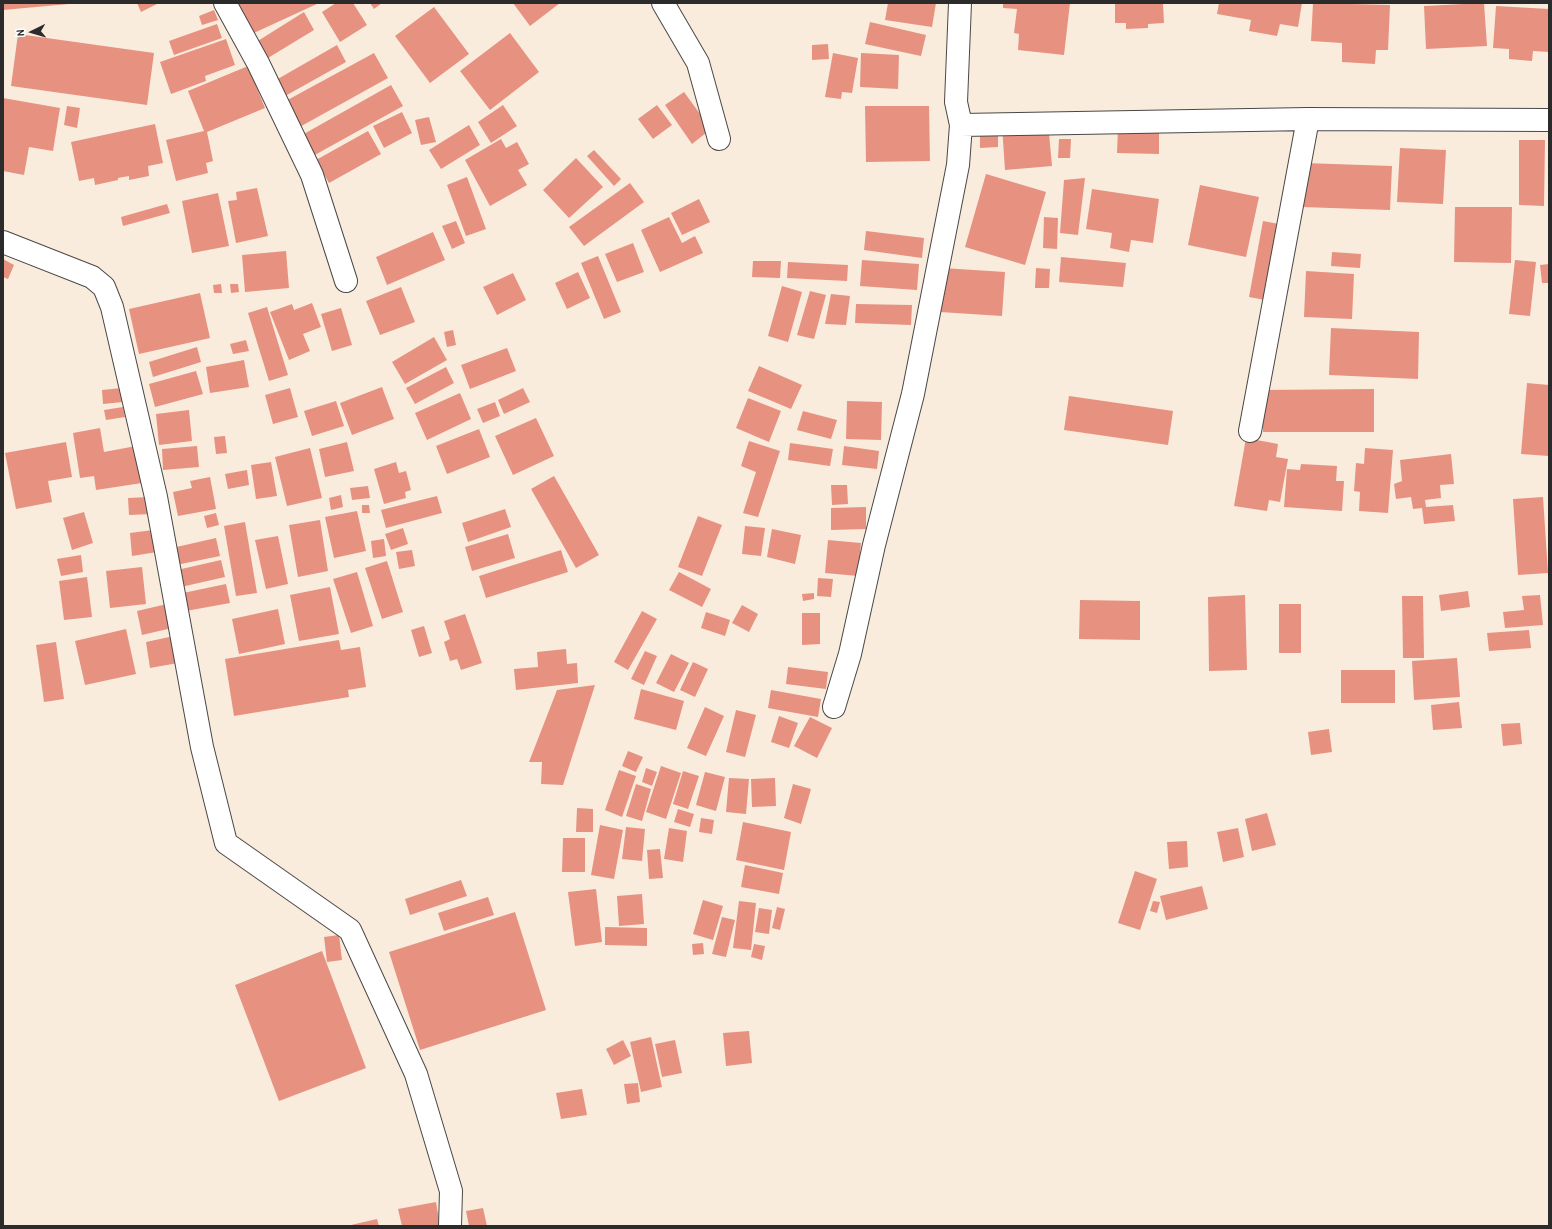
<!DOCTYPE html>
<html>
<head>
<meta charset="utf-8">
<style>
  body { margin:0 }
  #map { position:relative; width:1552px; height:1229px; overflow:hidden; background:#f9ecdd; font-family:"Patrick Hand",sans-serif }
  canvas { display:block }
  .frame { position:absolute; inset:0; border:4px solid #2b2b2b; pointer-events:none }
  .north { position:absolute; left:12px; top:12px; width:40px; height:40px; -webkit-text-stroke:3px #fff; paint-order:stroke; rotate:265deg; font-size:11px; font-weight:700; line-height:16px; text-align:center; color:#2b2b2b }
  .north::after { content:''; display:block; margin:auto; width:14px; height:18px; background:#2b2b2b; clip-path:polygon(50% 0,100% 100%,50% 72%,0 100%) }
</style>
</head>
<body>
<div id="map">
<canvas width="1552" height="1229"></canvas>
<div class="frame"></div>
<div class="north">N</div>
</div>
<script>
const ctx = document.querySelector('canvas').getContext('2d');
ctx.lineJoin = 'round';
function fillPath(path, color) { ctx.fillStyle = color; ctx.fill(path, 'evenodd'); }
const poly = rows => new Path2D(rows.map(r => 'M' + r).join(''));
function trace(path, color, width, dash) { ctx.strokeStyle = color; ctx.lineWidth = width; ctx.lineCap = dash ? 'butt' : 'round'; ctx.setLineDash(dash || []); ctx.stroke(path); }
const building = poly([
  [3,3,69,3,69,4,3,10],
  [137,3,159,3,141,12],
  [240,3,319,3,243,38,230,8],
  [336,3,353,3,367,25,340,42,322,12],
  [370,3,382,3,374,9],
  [513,3,560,3,530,26],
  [888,3,936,3,932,27,885,20],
  [1003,3,1070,3,1064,55,1018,50,1019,34,1014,33,1017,9,1003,8],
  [1115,3,1163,3,1164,23,1148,24,1148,28,1126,29,1126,23,1115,23],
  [1219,3,1302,3,1298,27,1280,24,1277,36,1249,31,1251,20,1217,14],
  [1313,3,1390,5,1388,50,1376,50,1375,64,1342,62,1342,43,1311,41],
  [1484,3,1487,46,1426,49,1424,6],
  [1496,6,1549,9,1549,52,1533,51,1532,61,1509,59,1509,49,1493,48],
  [434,7,469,54,430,83,395,36],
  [214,10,218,20,202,25,199,16],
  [304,12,314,30,263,61,253,44],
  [870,22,926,35,921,56,865,44],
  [217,24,222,38,174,55,169,41],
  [510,33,539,72,490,110,460,71],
  [18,34,154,53,147,105,11,86],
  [226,39,235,65,205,76,206,81,171,94,160,62],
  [828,44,829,59,812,60,812,45],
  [337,45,346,62,278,100,269,84],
  [374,53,388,78,296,129,282,103],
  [833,53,858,58,852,93,842,92,841,99,825,97],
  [861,53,899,55,898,89,860,87],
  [248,66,265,108,207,132,213,161,206,163,208,173,176,181,166,140,204,131,188,91],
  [391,85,403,106,313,156,302,135],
  [684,92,711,129,692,144,665,105],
  [3,98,60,108,53,151,29,147,24,175,3,171],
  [503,105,517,126,491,143,478,122],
  [657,105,672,125,653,139,638,119],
  [67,106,80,108,77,128,64,125],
  [865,106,929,106,930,161,866,162],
  [402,112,412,133,384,148,373,126],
  [429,117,436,142,421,145,415,120],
  [1048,122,1052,166,1005,170,1002,126],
  [155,124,163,163,148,166,149,176,129,180,129,176,118,178,118,180,95,185,94,178,79,181,71,142],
  [469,125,480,145,441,169,429,150],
  [1118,128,1159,129,1159,154,1117,153],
  [368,131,381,154,329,183,316,160],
  [998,134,998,147,980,148,980,135],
  [501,139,506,148,517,142,529,164,518,170,527,185,490,206,465,160],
  [1059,139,1071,139,1070,158,1058,158],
  [1519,140,1545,140,1544,206,1519,205],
  [1400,148,1446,150,1443,204,1397,202],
  [594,150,621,179,614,186,587,156],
  [576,158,603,187,569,218,543,190],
  [1304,163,1392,166,1390,210,1302,207],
  [986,174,1046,192,1025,265,965,247],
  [467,177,486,229,466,236,447,185],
  [1085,178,1078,235,1060,233,1064,180],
  [630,183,644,202,584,246,569,227],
  [1200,185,1259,197,1246,257,1188,245],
  [257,188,268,236,236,243,228,201,237,200,236,192],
  [1092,189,1159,199,1153,243,1131,240,1129,252,1110,248,1112,233,1086,229],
  [218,193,229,246,192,253,182,201],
  [699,199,710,222,682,235,671,213],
  [167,204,170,213,123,226,121,217],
  [1455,207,1512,207,1511,263,1454,262],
  [669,217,682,243,695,236,703,253,660,272,641,230],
  [1044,217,1058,218,1057,249,1043,248],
  [456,221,465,243,452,249,442,226],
  [1263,221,1279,224,1265,300,1249,297],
  [866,231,924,238,922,258,864,250],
  [433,232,445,260,387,285,376,257],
  [633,243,644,272,617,282,605,254],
  [286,251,289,288,245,292,242,255],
  [1332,252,1361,254,1360,268,1331,266],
  [598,256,621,312,604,319,581,263],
  [1061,257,1126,263,1123,287,1059,282],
  [3,259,14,265,8,279,3,277],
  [862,260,919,264,917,290,860,286],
  [1515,260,1536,262,1530,316,1509,314],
  [753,261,781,261,780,278,752,277],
  [788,262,848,265,847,281,787,278],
  [1549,264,1549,283,1542,283,1540,265],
  [943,268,1005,272,1002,316,940,312],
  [1036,268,1050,269,1049,288,1035,288],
  [1306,271,1354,274,1352,319,1304,317],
  [578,272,590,298,567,309,555,283],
  [513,273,526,300,497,315,483,287],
  [221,284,222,293,214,293,213,285],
  [230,284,238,284,239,292,231,293],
  [782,286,802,292,788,342,768,336],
  [401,287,415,322,380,335,366,301],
  [810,291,826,295,814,339,797,335],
  [200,293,210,338,139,354,129,309],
  [831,294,850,296,846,325,825,324],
  [312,303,321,327,303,334,310,351,289,360,270,312,292,304,294,310],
  [856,304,912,305,911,325,855,323],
  [267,307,288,375,269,381,248,313],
  [341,308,352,345,332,351,321,314],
  [1331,328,1419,332,1418,379,1329,375],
  [453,330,456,345,447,347,444,332],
  [434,337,447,360,405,384,392,362],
  [246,340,249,351,233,354,230,344],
  [197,347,201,362,153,377,149,362],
  [507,348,516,371,470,389,461,365],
  [244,360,249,387,210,393,206,367],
  [759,366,802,385,791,409,748,391],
  [446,367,454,383,415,404,406,388],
  [196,371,203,394,155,407,149,384],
  [1527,383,1549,385,1549,456,1521,454],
  [382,387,394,419,352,435,340,403],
  [122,388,123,402,103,404,102,390],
  [290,388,298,417,273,424,265,395],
  [523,388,530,402,504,414,498,400],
  [1374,389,1374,432,1263,432,1262,390],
  [460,393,471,419,427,440,415,413],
  [1069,396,1173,411,1168,445,1064,430],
  [748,398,781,411,769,442,736,428],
  [336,401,344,426,312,436,304,411],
  [847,401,882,402,881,440,846,439],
  [495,402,500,416,483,423,477,409],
  [123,407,125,417,106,420,104,410],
  [189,410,192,441,159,445,156,414],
  [803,411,837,420,831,439,797,430],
  [536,418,554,456,513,475,495,436],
  [100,428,104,452,136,446,142,483,96,490,94,476,80,478,73,433],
  [479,429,490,457,447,474,436,446],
  [225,436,227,453,216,454,214,437],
  [1246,438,1278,444,1276,457,1288,459,1280,502,1269,500,1267,511,1234,506],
  [749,441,780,451,758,517,743,513,756,472,741,466],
  [66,442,72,477,48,481,52,502,16,509,5,453],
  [347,442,354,471,325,477,319,449],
  [790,443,833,449,830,466,788,460],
  [197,446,199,467,163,470,162,449],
  [844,446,879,451,877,469,842,465],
  [310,448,322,498,287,506,275,457],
  [1365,448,1393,450,1388,513,1359,511,1360,492,1354,491,1356,463,1364,464],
  [1451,454,1454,484,1440,485,1441,498,1425,500,1426,507,1453,505,1455,521,1424,524,1422,508,1413,509,1411,497,1396,499,1394,484,1402,481,1400,460],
  [271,462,277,496,256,499,251,465],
  [396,462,399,473,406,471,411,490,405,492,406,498,384,504,374,469],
  [1301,464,1337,466,1336,481,1344,481,1342,511,1284,507,1287,469,1300,470],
  [247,470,249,485,228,489,225,474],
  [554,476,599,555,576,568,531,489],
  [210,477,216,509,178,516,173,492,192,488,190,481],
  [831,485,847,485,848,504,832,505],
  [368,486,370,498,352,500,350,488],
  [341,495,343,507,331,510,329,498],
  [437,496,442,513,386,528,381,510],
  [149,497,152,514,129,515,128,498],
  [1543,497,1548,573,1518,575,1513,499],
  [362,505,369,505,370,513,362,513],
  [866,507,866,529,831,530,831,508],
  [505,509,511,527,468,542,462,523],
  [357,511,366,551,334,558,325,517],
  [84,512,93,543,72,550,63,518],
  [216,513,219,525,207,528,204,516],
  [698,516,722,525,702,576,678,567],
  [320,520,328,571,298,577,289,525],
  [245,522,257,593,236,596,224,526],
  [745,526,765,528,761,556,742,554],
  [403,528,408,544,391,550,385,534],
  [772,529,801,535,795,564,767,557],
  [153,530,157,552,132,556,130,533],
  [508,534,515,558,472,571,465,547],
  [278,536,288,584,266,589,255,540],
  [216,538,220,556,176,565,172,548],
  [384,539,386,556,373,558,371,541],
  [828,540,861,543,858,576,825,573],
  [412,550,415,566,399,569,396,552],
  [561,550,568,572,486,598,479,576],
  [81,555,83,572,61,576,57,559],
  [221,560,225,577,181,587,177,570],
  [387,561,403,612,382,619,365,568],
  [142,567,146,604,110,608,106,571],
  [357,572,373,626,351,633,333,579],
  [679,572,711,589,702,607,669,590],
  [87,577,92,617,64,620,59,581],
  [818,578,833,579,831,597,817,596],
  [226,584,230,603,186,611,183,593],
  [330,587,339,634,299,641,290,595],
  [1468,591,1470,607,1441,611,1439,595],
  [814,593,814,599,803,601,802,594],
  [1245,595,1247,670,1209,671,1208,597],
  [1540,595,1543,625,1505,628,1503,612,1524,610,1522,596],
  [1402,596,1423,596,1424,658,1403,658],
  [1080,600,1140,601,1140,640,1079,639],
  [167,604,172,628,142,635,137,611],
  [1279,604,1301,604,1301,653,1279,653],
  [742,605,758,614,749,632,732,623],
  [278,609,285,644,239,654,232,619],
  [642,611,657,619,628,670,614,662],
  [706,612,730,620,725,636,701,628],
  [802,613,820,613,820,644,802,645],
  [465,614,482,663,461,670,457,659,450,661,444,642,450,639,444,621],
  [424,626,432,653,419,657,411,630],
  [126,629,136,674,85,685,75,641],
  [1529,630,1531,648,1489,651,1487,633],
  [174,636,178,663,150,668,146,642],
  [339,640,341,650,360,647,366,687,348,690,349,697,234,716,225,659],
  [56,642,64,699,44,702,36,645],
  [566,649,567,664,577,663,578,683,516,690,514,669,538,667,537,652],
  [645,651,657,656,644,685,631,679],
  [671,654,689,663,674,692,656,683],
  [1457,658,1460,697,1414,700,1412,661],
  [693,662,708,669,695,697,680,690],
  [788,667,828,672,826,689,786,684],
  [1341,670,1395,670,1395,703,1341,703],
  [595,685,563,785,541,784,542,762,529,762,557,690],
  [641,689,684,701,676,730,634,719],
  [771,690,821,699,818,717,768,708],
  [1459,702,1462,728,1433,730,1431,705],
  [705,707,724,716,706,756,687,748],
  [736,710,756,715,745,757,726,752],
  [779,716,798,723,789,748,771,742],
  [810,717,832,728,817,758,794,746],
  [1520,723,1522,744,1503,746,1501,724],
  [1329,729,1332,752,1311,755,1308,732],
  [628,751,643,757,636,772,622,766],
  [661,766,681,773,666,819,646,812],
  [646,768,657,772,652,786,642,782],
  [619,770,636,776,622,817,605,810],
  [683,771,699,776,688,809,673,804],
  [705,772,725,777,716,811,696,805],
  [729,778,749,779,746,814,726,812],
  [775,778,776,806,752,807,751,779],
  [636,784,651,789,642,821,626,816],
  [793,784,811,789,801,824,784,818],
  [577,808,593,809,593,832,576,832],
  [678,809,694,814,690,827,674,822],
  [1267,813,1276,845,1252,851,1245,819],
  [701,818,714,820,712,834,699,832],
  [743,822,791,832,784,870,736,860],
  [600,825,623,830,614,879,591,875],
  [626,827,645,829,642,861,622,859],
  [669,828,687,831,683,862,664,859],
  [1238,828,1244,857,1223,862,1217,832],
  [563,838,585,838,585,872,562,872],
  [1187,841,1188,867,1169,869,1167,842],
  [660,849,663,878,649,879,647,850],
  [745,865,783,873,779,894,741,887],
  [1135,871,1157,879,1140,930,1118,923],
  [461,880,467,896,410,915,405,899],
  [1202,886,1208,909,1166,920,1160,896],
  [596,889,602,942,575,946,568,892],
  [642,894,644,924,619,926,617,896],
  [488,897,494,915,444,931,438,913],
  [703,900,723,906,713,940,693,934],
  [739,901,756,903,751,950,733,948],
  [1153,901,1160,902,1157,913,1150,911],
  [777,907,785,909,780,930,772,928],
  [759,908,772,910,769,934,755,932],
  [515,912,546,1010,420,1050,389,952],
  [722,917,735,920,726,957,712,954],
  [605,927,647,928,647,946,605,945],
  [339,935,342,960,327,962,324,937],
  [703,943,704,954,693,955,692,944],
  [754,944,765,946,762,960,751,957],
  [322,951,366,1068,279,1101,235,985],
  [749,1031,752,1063,726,1066,723,1033],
  [651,1037,662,1087,641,1092,630,1042],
  [623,1040,631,1056,614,1065,606,1049],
  [675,1040,682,1073,662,1077,655,1044],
  [638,1083,640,1102,627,1104,624,1084],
  [582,1089,587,1115,561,1119,556,1093],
  [436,1202,440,1226,402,1226,398,1209],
  [483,1208,487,1226,469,1226,466,1211],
  [377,1219,379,1226,351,1226,351,1225]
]);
const minor = poly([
  [225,3,258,63,312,175,346,281],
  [663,3,698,63,719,139],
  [961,125,1308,119,1549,120],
  [3,242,92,277,104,287,112,307,156,497,202,747,226,843,350,930,416,1074,451,1191,450,1226],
  [1250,431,1308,119],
  [834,707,850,654,874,545,913,394,958,165,961,125,956,102,960,3]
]);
fillPath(building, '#e79181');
trace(minor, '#4a4846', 24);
trace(minor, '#fff', 22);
</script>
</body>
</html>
